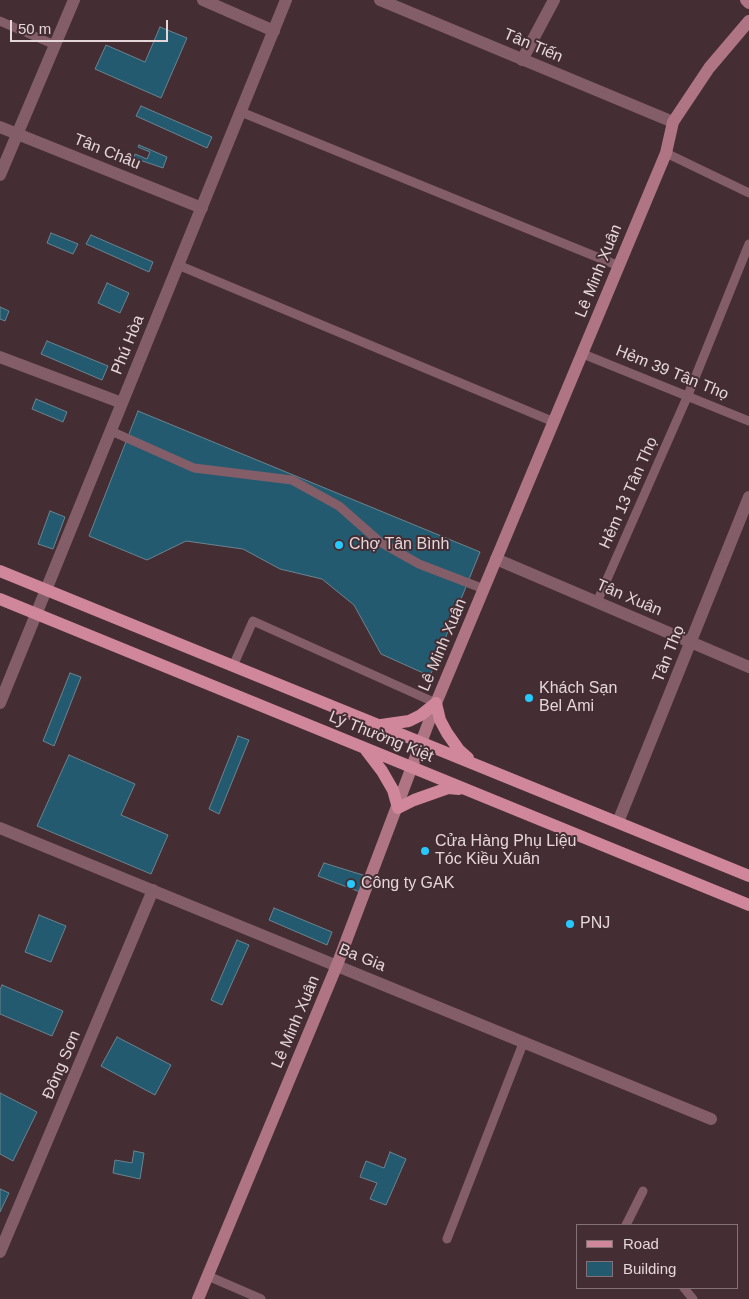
<!DOCTYPE html>
<html>
<head>
<meta charset="utf-8">
<style>
  body { margin:0 }
  #map { position:relative; width:749px; height:1299px; overflow:hidden; background:#442d33; font-family:Helvetica,sans-serif }
  canvas { display:block }
  .legend { position:absolute; left:576px; top:1224px; width:162px; height:65px; box-sizing:border-box; background:#442d33; border:1px solid #847176; margin:0; padding:6px 9px; list-style:none; font-size:15px; color:#e5d6da }
  .legend li { display:flex; align-items:center; gap:10px; height:25px }
  .legend b { width:25px; border:1px solid #847176 }
  .scale { position:absolute; left:10px; top:20px; width:158px; height:22px; box-sizing:border-box; border:2px solid #e5d6da; border-top:0; padding-left:6px; font-size:15px; line-height:18px; white-space:nowrap; color:#e5d6da; -webkit-text-stroke:4px #442d33; paint-order:stroke }
</style>
</head>
<body>
<div id="map">
<canvas width="749" height="1299"></canvas>
<ul class="legend">
<li><b style="height:6px;background:#d0869b"></b>Road</li>
<li><b style="height:14px;background:#235a6f"></b>Building</li>
</ul>
<div class="scale">50 m</div>
</div>
<script>
const ctx = document.querySelector('canvas').getContext('2d');
ctx.lineJoin = 'round';
function fillPath(path, color) { ctx.fillStyle = color; ctx.fill(path, 'evenodd'); }
const poly = rows => new Path2D(rows.map(r => 'M' + r).join(''));
function trace(path, color, width, dash) { ctx.strokeStyle = color; ctx.lineWidth = width; ctx.lineCap = dash ? 'butt' : 'round'; ctx.setLineDash(dash || []); ctx.stroke(path); }
function write(font, color, halo, rows, align = 'center') {
  ctx.font = font + ' Helvetica,sans-serif'; ctx.lineWidth = 4; ctx.setLineDash([]); ctx.textBaseline = 'middle'; ctx.strokeStyle = halo; ctx.fillStyle = color; for (const [text, x, y, turn = 0] of rows) {
    ctx.save(); ctx.translate(x, y); ctx.rotate((+turn || 0) * Math.PI / 180); ctx.textAlign = isNaN(turn) ? turn : align; if (halo) ctx.strokeText(text, 0, 0); ctx.fillText(text, 0, 0); ctx.restore();
  }
}
const building = poly([
  [160,27,187,38,161,98,95,69,106,45,145,62,160,27],
  [141,106,212,137,207,148,136,116,141,106],
  [139,145,167,157,163,168,134,158,135,154,147,159,150,152,138,147,139,145],
  [51,233,78,244,73,254,47,243,51,233],
  [91,235,153,262,149,272,86,244,91,235],
  [107,283,129,293,120,313,98,303,107,283],
  [0,307,9,311,5,321,0,319,0,307],
  [47,341,108,366,102,380,41,354,47,341],
  [36,399,67,412,63,422,32,409,36,399],
  [138,411,480,552,430,676,381,654,354,605,322,579,280,569,243,549,186,541,147,560,89,536,138,411],
  [50,511,65,517,53,549,38,544,50,511],
  [70,673,81,677,54,746,43,741,70,673],
  [238,736,249,740,219,814,209,809,238,736],
  [69,755,135,784,121,815,168,835,151,874,37,826,69,755],
  [324,863,366,876,360,892,318,876,324,863],
  [274,908,332,932,327,945,269,920,274,908],
  [39,915,66,926,51,962,25,952,39,915],
  [237,940,249,945,222,1005,211,1000,237,940],
  [2,985,63,1011,52,1036,0,1014,0,990,2,985],
  [117,1037,171,1065,155,1095,101,1066,117,1037],
  [0,1093,37,1112,13,1161,0,1154,0,1093],
  [134,1151,144,1153,140,1179,113,1173,115,1160,132,1163,134,1151],
  [390,1152,406,1159,386,1205,370,1199,377,1183,360,1177,366,1161,384,1168,390,1152],
  [0,1189,9,1193,0,1212,0,1189]
]);
const lane = poly([
  [0,21,55,45],
  [241,112,619,266],
  [666,153,749,193],
  [178,265,554,422],
  [583,354,749,421],
  [111,431,194,468,292,480,339,506,380,542,419,564,484,589],
  [597,602,688,395,749,244],
  [233,666,253,621,436,703],
  [626,1225,643,1191],
  [447,1239,524,1041],
  [208,1276,261,1299],
  [684,1288,693,1299]
]);
const street = poly([
  [203,0,274,31],
  [380,0,673,122],
  [522,60,554,0],
  [0,127,202,208],
  [0,175,74,0],
  [0,357,122,403],
  [496,559,749,667],
  [0,703,286,0],
  [618,822,749,497],
  [0,828,711,1119],
  [0,1252,153,890]
]);
const secondary = poly([
  [746,0,749,3],
  [198,1299,337,965,436,703,666,153,673,122,709,68,749,21]
]);
const primary = poly([
  [0,571,749,876],
  [0,599,749,905],
  [381,725,409,721,421,715,436,703,440,720,447,733,459,750,468,758],
  [366,750,382,771,393,790,398,808,414,800,448,788,459,789]
]);
const markers = [
  [339,545,5,"#25c9fe"],
  [529,698,5,"#25c9fe"],
  [425,851,5,"#25c9fe"],
  [351,884,5,"#25c9fe"],
  [570,924,5,"#25c9fe"]
];
const streetNames = [
  ["Tân Tiến",533,46,23],
  ["Tân Châu",107,152,22],
  ["Lê Minh Xuân",599,271,-68],
  ["Phú Hòa",128,345,-68],
  ["Hẻm 39 Tân Thọ",672,373,22],
  ["Hẻm 13 Tân Thọ",629,493,-66],
  ["Tân Xuân",629,598,23],
  ["Lê Minh Xuân",443,645,-67],
  ["Tân Thọ",669,654,-68],
  ["Lý Thường Kiệt",381,737,22],
  ["Ba Gia",362,958,22],
  ["Lê Minh Xuân",296,1022,-67],
  ["Đông Sơn",62,1065,-67]
];
const poiNames = [
  ["Chợ Tân Bình",349,545],
  ["Khách Sạn",539,689],
  ["Bel Ami",539,707],
  ["Cửa Hàng Phụ Liệu",435,842],
  ["Tóc Kiều Xuân",435,860],
  ["Công ty GAK",361,884],
  ["PNJ",580,924]
];
fillPath(building, '#235a6f');
trace(building, '#6a8490', 1);
trace(lane, '#835e68', 9);
trace(street, '#835e68', 12);
trace(secondary, '#af7585', 12);
trace(primary, '#d0869b', 12);
for (const [x, y, r, color] of markers) { const dot = new Path2D(); dot.arc(x, y, r, 0, 2 * Math.PI); ctx.fillStyle = color; ctx.fill(dot); trace(dot, '#442d33', 2); }
write('16px', '#e5d6da', '#442d33', streetNames);
write('16px', '#e5d6da', '#442d33', poiNames, 'left');
</script>
</body>
</html>
